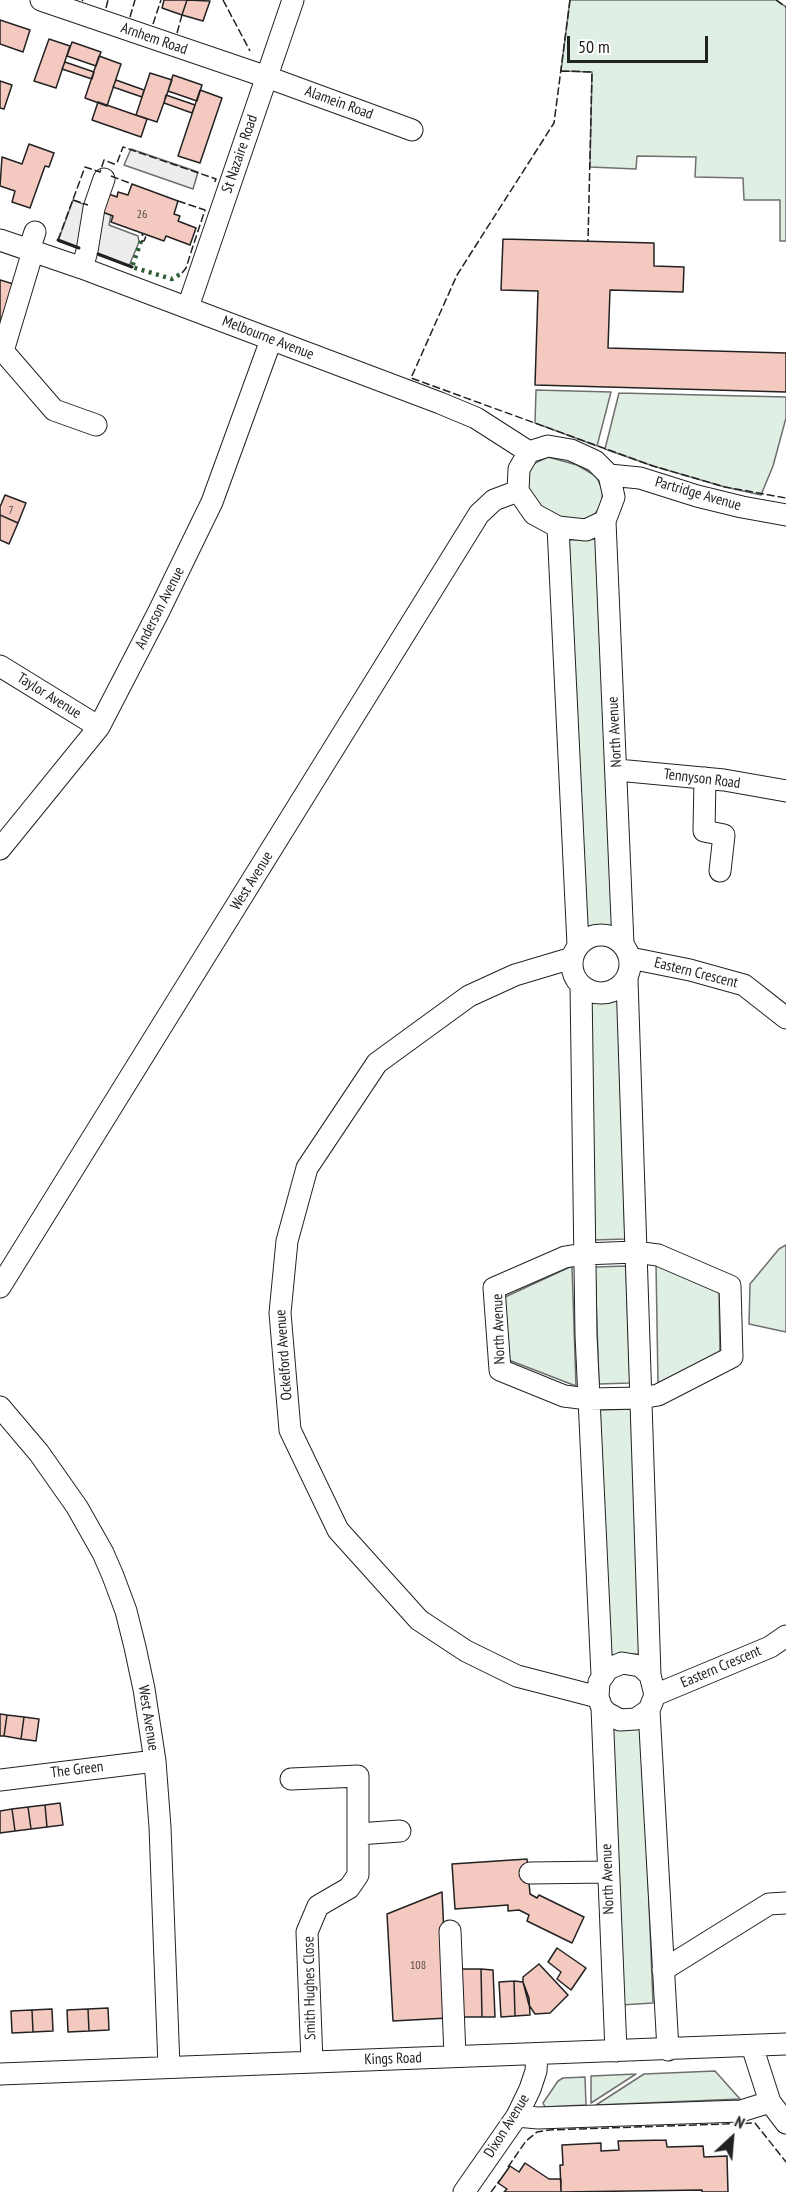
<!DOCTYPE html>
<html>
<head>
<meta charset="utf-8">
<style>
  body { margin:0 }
  #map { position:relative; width:786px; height:2192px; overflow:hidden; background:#fff; font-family:"PT Sans Narrow",sans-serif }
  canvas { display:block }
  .north { position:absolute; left:702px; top:2108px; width:60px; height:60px; -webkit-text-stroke:4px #fff; paint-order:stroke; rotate:26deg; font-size:16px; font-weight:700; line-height:24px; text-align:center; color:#222 }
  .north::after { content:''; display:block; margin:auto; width:21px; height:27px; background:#222; clip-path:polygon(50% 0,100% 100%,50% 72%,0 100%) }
  .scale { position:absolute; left:567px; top:36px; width:141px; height:27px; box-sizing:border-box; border:3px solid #222; border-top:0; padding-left:8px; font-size:18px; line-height:21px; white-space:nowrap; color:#222; -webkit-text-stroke:4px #fff; paint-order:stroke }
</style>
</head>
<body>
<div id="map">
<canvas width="786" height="2192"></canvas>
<div class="north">N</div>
<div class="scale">50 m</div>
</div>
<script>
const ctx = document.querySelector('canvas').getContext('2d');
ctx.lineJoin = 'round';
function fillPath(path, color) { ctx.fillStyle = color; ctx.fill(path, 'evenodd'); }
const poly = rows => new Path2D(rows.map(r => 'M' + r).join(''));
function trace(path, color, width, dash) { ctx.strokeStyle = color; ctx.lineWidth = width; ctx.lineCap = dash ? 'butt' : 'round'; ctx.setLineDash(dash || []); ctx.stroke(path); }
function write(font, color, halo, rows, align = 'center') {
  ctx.font = font + ' "PT Sans Narrow",sans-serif'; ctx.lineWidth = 4.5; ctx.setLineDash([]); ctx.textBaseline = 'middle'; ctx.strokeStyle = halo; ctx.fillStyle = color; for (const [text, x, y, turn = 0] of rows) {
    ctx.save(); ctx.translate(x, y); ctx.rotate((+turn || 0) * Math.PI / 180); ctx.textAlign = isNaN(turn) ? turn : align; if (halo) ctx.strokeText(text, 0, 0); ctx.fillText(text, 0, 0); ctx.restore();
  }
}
const green = poly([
  [570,0,776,0,786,7,786,241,780,241,780,200,744,200,743,178,695,177,696,157,637,156,636,169,590,167,592,72,561,71,570,0],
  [536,390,611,392,597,446,535,423,536,390],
  [619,393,786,397,786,418,783,429,773,466,761,495,725,487,653,466,605,449,619,393],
  [548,457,577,465,596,476,603,491,601,505,593,517,583,523,568,522,539,506,528,494,527,472,535,463,548,457],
  [600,539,615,928,584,929,569,540,600,539],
  [619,1000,625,1239,594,1240,588,1001,619,1000],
  [786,1245,786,1332,749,1324,750,1284,779,1249,786,1245],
  [656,1264,719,1288,720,1355,658,1383,656,1264],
  [572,1266,576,1386,506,1359,503,1298,572,1266],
  [626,1266,630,1383,599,1384,595,1267,626,1266],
  [632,1409,642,1654,609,1655,598,1410,632,1409],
  [642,1725,653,2003,621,2005,610,1726,642,1725],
  [715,2071,740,2099,596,2105,644,2074,715,2071],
  [636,2074,591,2103,591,2076,636,2074],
  [585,2077,586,2105,545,2107,543,2103,558,2081,563,2078,585,2077]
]);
const parking = poly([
  [131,149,198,172,193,189,124,165,131,149],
  [73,200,111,215,109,225,138,236,139,242,129,266,58,241,73,200]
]);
const building = poly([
  [164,0,187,0,182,15,162,8,164,0],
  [187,0,210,1,203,21,182,15,187,0],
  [0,20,30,30,23,52,0,44,0,20],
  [49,39,70,46,56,88,34,81,49,39],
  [72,42,101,52,96,66,67,56,72,42],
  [99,56,121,64,107,106,85,98,99,56],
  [65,62,94,72,92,79,62,69,65,62],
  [150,73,172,80,157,122,136,115,150,73],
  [173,75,202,85,197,101,168,91,173,75],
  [116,80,144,90,142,97,113,87,116,80],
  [0,81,12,85,4,109,0,108,0,81],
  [200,90,222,98,200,163,178,156,200,90],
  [166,95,195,105,192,113,164,103,166,95],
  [98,102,147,119,141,137,92,120,98,102],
  [29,144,54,153,49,167,45,166,30,208,12,202,15,191,0,186,2,157,22,164,29,144],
  [132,184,178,201,174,214,180,216,178,221,196,228,190,245,166,236,164,241,111,222,113,216,100,211,106,193,117,197,118,192,128,195,132,184],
  [503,239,654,243,654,266,684,267,683,292,610,290,608,348,786,353,786,392,535,385,538,291,501,290,503,239],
  [0,280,17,285,0,332,0,280],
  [5,495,26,503,18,523,0,515,0,507,5,495],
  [0,515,18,523,9,544,0,540,0,515],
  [0,1714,7,1715,4,1736,0,1736,0,1714],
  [7,1715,24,1717,21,1739,4,1736,7,1715],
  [24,1717,39,1719,36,1741,21,1739,24,1717],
  [60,1803,63,1825,47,1827,45,1805,60,1803],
  [45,1805,47,1827,31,1829,28,1807,45,1805],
  [28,1807,31,1829,15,1831,12,1809,28,1807],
  [12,1809,15,1831,0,1833,0,1811,12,1809],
  [527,1859,530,1894,537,1898,539,1895,584,1917,572,1943,527,1921,529,1915,519,1910,508,1911,508,1905,455,1909,452,1864,527,1859],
  [442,1892,448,2018,393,2021,387,1914,442,1892],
  [557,1948,586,1968,571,1990,557,1979,561,1972,548,1962,557,1948],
  [539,1964,568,1995,550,2013,535,2014,529,2005,523,1982,523,1977,539,1964],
  [462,1969,481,1969,482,2017,463,2017,462,1969],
  [481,1969,493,1970,495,2017,482,2017,481,1969],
  [514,1981,515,2016,501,2017,499,1982,514,1981],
  [514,1981,523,1982,529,1998,530,2015,515,2016,514,1981],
  [108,2008,109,2030,89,2031,88,2009,108,2008],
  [52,2009,53,2031,33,2032,32,2010,52,2009],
  [88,2009,89,2031,68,2032,67,2010,88,2009],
  [32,2010,33,2032,12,2033,11,2011,32,2010],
  [666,2140,667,2147,703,2146,704,2157,727,2156,728,2192,702,2192,702,2190,561,2192,560,2165,563,2165,562,2145,601,2143,601,2151,619,2150,618,2141,666,2140],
  [525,2163,549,2179,561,2179,561,2192,504,2192,507,2189,498,2183,510,2166,519,2172,525,2163]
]);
const minor = poly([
  [41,0,267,77,412,130],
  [0,240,82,268,440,403,476,418,529,452],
  [29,250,35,232],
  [82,268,87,251,94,208,104,179],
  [188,307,293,0],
  [0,350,3,351,33,251],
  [3,351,54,410,96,425],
  [609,475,640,478,697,496,742,507,786,515],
  [605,521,586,530,558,527,534,514,518,491,519,469,529,452,548,446,571,450,595,461,609,475,614,497,605,521,623,944],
  [558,527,578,945],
  [0,666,99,727],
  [617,770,724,780,786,791],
  [705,778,704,831,724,835,720,871],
  [0,849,99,727,158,613,212,502,271,340],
  '572 964a29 29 0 1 1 58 0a29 29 0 1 1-58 0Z',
  [572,958,515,975,469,996,377,1063,307,1168,287,1241,280,1313,290,1430,338,1530,419,1620,466,1651,517,1676,598,1697],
  [630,958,690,970,744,985,786,1018],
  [581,986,586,1335,602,1675],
  [635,1252,658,1255,730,1286,732,1357,658,1395,641,1398,588,1399,564,1396,500,1370,494,1288,565,1257,584,1254,635,1252],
  [0,1287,479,514,494,500,518,491],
  [0,1407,39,1453,77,1507,103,1553,113,1576,126,1611,135,1647,144,1689,155,1761,160,1827,169,2067],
  [655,1695,770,1647,786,1636],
  [602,1708,607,1713,620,1720,636,1719,649,1710,655,1695,650,1675,627,979],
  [649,1710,668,2050],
  [291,1779,358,1776,358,1834],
  [0,1780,155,1761],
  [530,1873,608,1872],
  [450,1931,455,2056],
  [663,1970,769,1904,786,1903],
  [752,2046,770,2102,786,2123],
  [616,2051,602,1708,598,1697,599,1682,608,1669,622,1663,640,1666,650,1675],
  [312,2062,307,1932,318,1906,349,1888,358,1875,358,1834,400,1831],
  [0,2074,786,2044],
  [517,2116,538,2118,741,2111,770,2102],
  [464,2192,517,2116,530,2089,536,2071,537,2054]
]);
const hedge = poly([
  [141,241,132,267,172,279,182,273]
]);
const fence = poly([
  [223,0,250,51],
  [570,0,554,123,457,275,411,378,653,466,725,487,786,498],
  [776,0,786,7],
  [82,1,83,0],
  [106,8,108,0],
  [130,17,135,0],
  [153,24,161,0],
  [177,33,182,15],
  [561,71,592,72,588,241],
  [111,176,132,184],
  [73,200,88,205],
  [178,201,205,210,193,246],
  [58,240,85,167,100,172,104,160,114,164,117,163,123,147,216,179,214,184],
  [141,241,144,241,146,236,142,235,143,234],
  [182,273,186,268,193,246],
  [508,2167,526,2141,537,2132,549,2130,755,2123,786,2162],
  [491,2192,500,2180]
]);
const wall = poly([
  [58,240,79,248],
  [98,254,132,267]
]);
const numberNames = [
  ["26",142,215],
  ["7",11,511],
  ["108",418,1966]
];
const streetNames = [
  ["Arnhem Road",154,39,19],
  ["Alamein Road",339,103,20],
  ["St Nazaire Road",240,154,-71],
  ["Melbourne Avenue",268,338,21],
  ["Partridge Avenue",698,494,16],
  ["Anderson Avenue",160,608,-63],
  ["Taylor Avenue",49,696,32],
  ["North Avenue",615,732,-93],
  ["Tennyson Road",702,779,7],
  ["West Avenue",252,881,-58],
  ["Eastern Crescent",696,973,14],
  ["North Avenue",499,1329,-92],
  ["Ockelford Avenue",284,1355,-94],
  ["Eastern Crescent",721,1667,-23],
  ["West Avenue",148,1718,81],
  ["The Green",77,1770,-7],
  ["North Avenue",608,1879,-92],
  ["Smith Hughes Close",310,1988,-91],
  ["Kings Road",393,2059,-2],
  ["Dixon Avenue",507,2126,-58]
];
fillPath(green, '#e0efe3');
trace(green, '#6f6f6f', 1.5);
fillPath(parking, '#ededed');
trace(parking, '#6f6f6f', 1.5);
fillPath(building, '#f3c9c0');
trace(building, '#222', 1.5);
trace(minor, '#222', 23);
trace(minor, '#fff', 21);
trace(hedge, '#2f5e38', 4.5, [3, 4.5]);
trace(fence, '#222', 1.5, [8, 3]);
trace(wall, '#222', 3);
write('12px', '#564c4a', null, numberNames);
write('15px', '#222', '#fff', streetNames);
</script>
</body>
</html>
